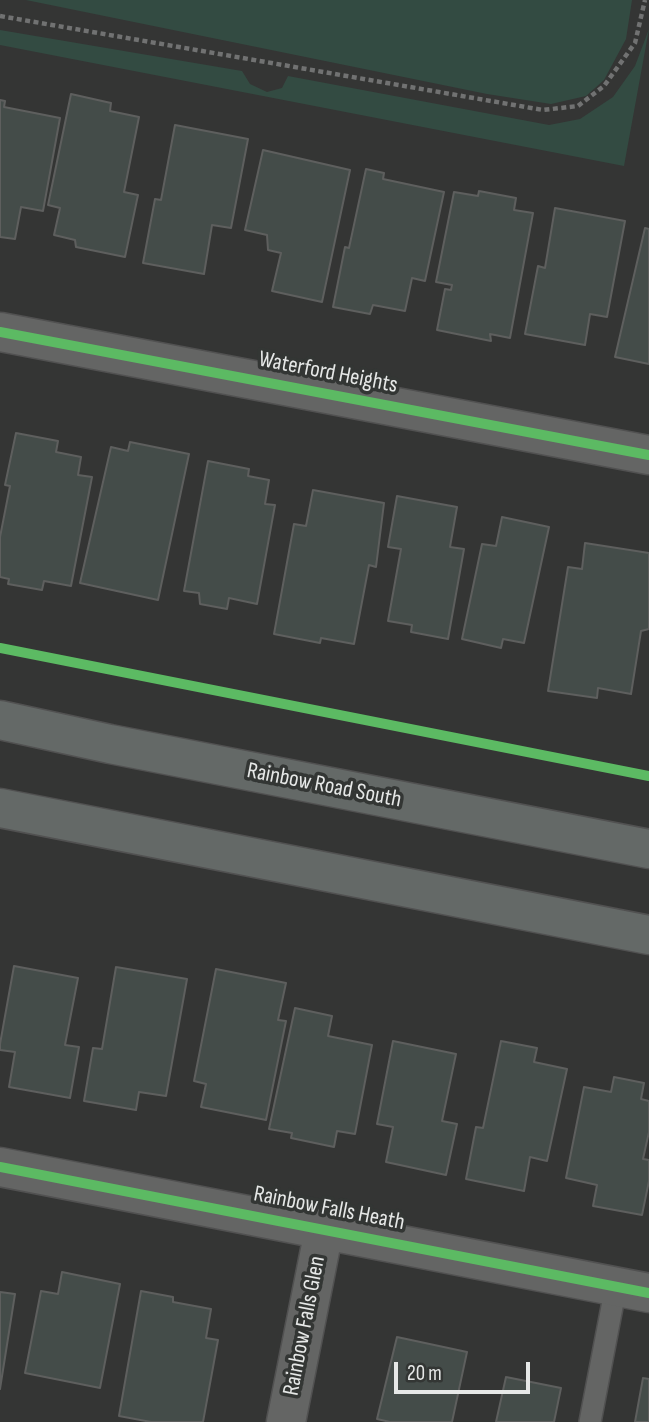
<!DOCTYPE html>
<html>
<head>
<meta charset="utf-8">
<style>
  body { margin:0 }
  #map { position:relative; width:649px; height:1422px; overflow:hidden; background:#343534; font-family:"Sofia Sans Condensed",sans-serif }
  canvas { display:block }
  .scale { position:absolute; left:394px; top:1362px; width:136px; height:32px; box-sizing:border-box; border:4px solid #e6e8e7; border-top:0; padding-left:9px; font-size:21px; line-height:24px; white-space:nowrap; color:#e6e8e7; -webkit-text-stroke:5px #333634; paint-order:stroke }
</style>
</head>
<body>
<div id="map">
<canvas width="649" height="1422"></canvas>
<div class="scale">20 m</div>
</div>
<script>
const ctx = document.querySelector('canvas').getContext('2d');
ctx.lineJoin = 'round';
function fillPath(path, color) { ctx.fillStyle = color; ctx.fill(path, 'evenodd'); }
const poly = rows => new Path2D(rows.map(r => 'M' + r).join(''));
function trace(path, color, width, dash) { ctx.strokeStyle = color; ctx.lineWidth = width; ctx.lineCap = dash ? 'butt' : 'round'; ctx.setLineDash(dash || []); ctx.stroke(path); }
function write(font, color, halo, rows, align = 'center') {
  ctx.font = font + ' "Sofia Sans Condensed",sans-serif'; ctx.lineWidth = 7; ctx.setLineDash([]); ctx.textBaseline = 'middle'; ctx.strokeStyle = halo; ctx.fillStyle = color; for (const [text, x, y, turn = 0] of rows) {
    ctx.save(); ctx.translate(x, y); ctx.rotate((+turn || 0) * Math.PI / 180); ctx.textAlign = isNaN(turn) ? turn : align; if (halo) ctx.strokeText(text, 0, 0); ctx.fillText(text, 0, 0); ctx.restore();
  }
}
const green = poly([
  [26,0,632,0,626,39,604,80,586,96,551,104,487,94],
  [649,29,624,166,0,45,0,30,242,71,250,84,267,92,282,88,288,76,549,125,580,119,613,97,635,66]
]);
const building = poly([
  [71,94,111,103,110,111,139,117,124,192,138,195,125,257,76,247,75,240,54,235,60,208,48,205,71,94],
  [0,100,5,101,4,107,60,118,43,211,21,207,15,239,0,237,0,100],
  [175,125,248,139,231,228,212,225,204,274,143,263,155,199,161,200,175,125],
  [263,150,350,170,322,302,272,291,281,253,268,250,267,235,245,230,263,150],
  [366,169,384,173,383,179,444,192,425,281,412,278,405,311,373,305,370,314,333,307,345,247,349,248,366,169],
  [479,191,516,198,514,210,533,213,510,338,490,334,491,341,437,330,445,289,451,290,452,285,436,282,454,192,478,196,479,191],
  [555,208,625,221,607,317,590,314,585,345,525,334,538,266,545,268,555,208],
  [645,228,649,229,649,364,615,357,645,228],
  [16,433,58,441,56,452,81,457,78,475,92,477,71,586,44,581,42,590,8,584,9,579,0,577,0,537,10,486,5,485,16,433],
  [130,442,189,454,158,600,80,583,111,447,128,451,130,442],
  [208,461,249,469,248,476,269,480,265,504,275,505,257,604,229,598,227,609,200,604,199,593,184,591,208,461],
  [313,490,384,503,376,567,369,565,354,644,321,638,320,643,274,634,294,524,306,526,313,490],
  [397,496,457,507,450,547,464,549,448,639,411,632,412,625,388,621,401,549,388,547,397,496],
  [502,517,549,527,524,643,503,639,501,648,462,639,482,544,496,546,502,517],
  [585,543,649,553,649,629,641,631,631,694,598,688,597,698,548,691,568,567,582,569,585,543],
  [14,966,78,978,65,1045,79,1047,70,1098,9,1087,15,1052,0,1050,0,1044,14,966],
  [116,967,187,979,166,1096,139,1092,136,1110,84,1101,93,1048,102,1049,116,967],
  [216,969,286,983,278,1020,286,1021,266,1120,201,1107,206,1084,194,1081,216,969],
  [295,1008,332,1016,328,1036,372,1045,355,1134,337,1131,334,1147,291,1138,292,1133,269,1129,295,1008],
  [393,1041,456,1054,442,1121,457,1124,446,1175,386,1162,393,1127,377,1124,393,1041],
  [501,1041,537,1048,534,1062,567,1069,547,1161,530,1157,524,1191,466,1179,476,1127,483,1128,501,1041],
  [614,1077,644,1083,641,1099,649,1101,649,1132,643,1159,649,1160,649,1181,642,1215,593,1206,597,1185,566,1178,584,1087,611,1092,614,1077],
  [62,1272,120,1284,100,1388,25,1373,41,1291,58,1294,62,1272],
  [141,1291,173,1297,173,1302,211,1309,206,1338,218,1340,203,1422,151,1422,119,1416,141,1291],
  [0,1292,15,1294,0,1389,0,1292],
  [397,1337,467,1352,452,1422,390,1422,377,1419,397,1337],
  [506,1377,561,1388,554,1422,496,1422,506,1377],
  [643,1378,649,1379,649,1422,635,1422,643,1378]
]);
const path = poly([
  [0,16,543,110,578,106,604,86,635,43,645,0]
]);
const service = poly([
  [590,1422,616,1286]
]);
const minor = poly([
  [0,332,649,455],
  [0,1167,649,1293],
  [286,1422,324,1230]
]);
const secondary = poly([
  [0,720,110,744,649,849],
  [0,808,649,935]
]);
const cycleway = poly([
  [0,332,649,455],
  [0,648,649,776],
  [0,1167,649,1293]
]);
const streetNames = [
  ["Waterford Heights",328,373,11],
  ["Rainbow Road South",324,786,11],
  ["Rainbow Falls Heath",329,1209,11],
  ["Rainbow Falls Glen",305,1326,-79]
];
fillPath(green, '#334b42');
fillPath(building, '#444c49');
trace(building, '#5e5f5e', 2);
trace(service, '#515151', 24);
trace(minor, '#515151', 41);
trace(secondary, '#515151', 41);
trace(path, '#717272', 4.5, [5, 3.5]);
trace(service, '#646564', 21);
trace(minor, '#646564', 38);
trace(secondary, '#646967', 38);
trace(cycleway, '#5cba63', 10);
write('23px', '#e6e8e7', '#333634', streetNames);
</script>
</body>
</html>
